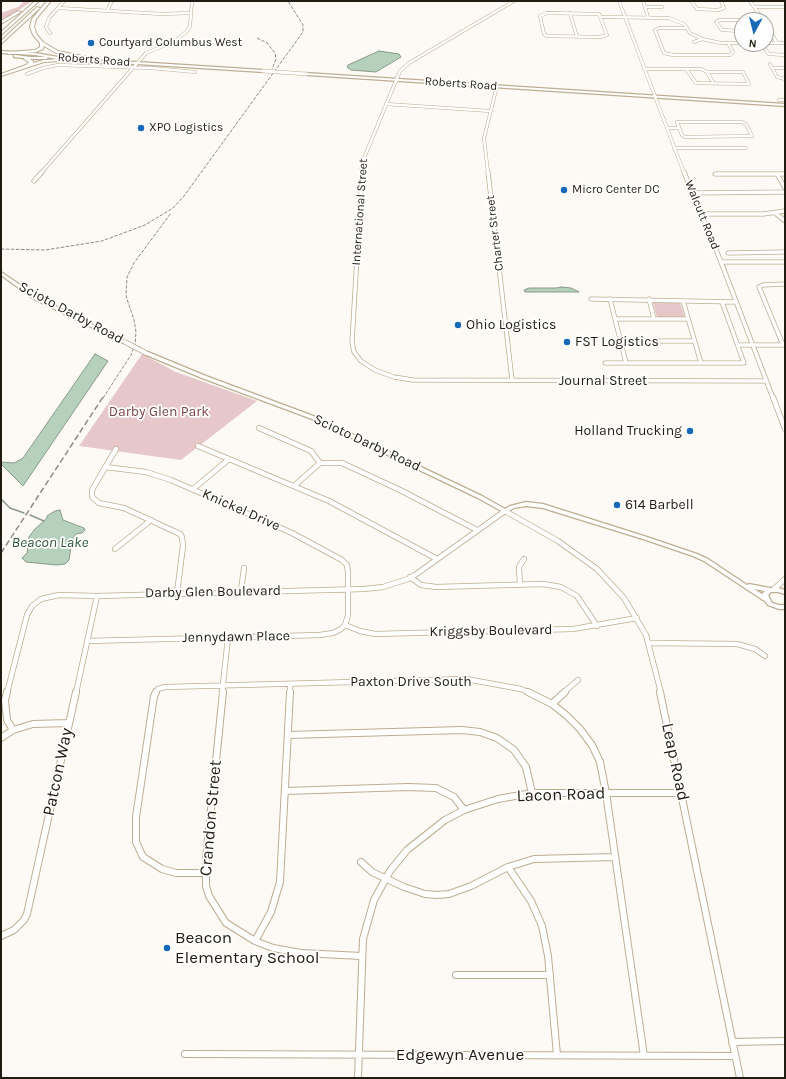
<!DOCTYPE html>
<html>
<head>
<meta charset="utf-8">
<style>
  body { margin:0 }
  #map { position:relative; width:786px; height:1079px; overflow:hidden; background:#fdfaf5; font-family:Karla,sans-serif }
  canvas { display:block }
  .frame { position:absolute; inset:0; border:2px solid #211b11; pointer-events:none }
  .north { position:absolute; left:734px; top:12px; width:40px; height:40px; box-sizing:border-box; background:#fff; border:1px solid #a6a4a0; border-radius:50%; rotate:187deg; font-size:11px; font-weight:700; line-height:16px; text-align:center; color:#211b11 }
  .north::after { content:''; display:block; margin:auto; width:14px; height:18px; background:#1769b8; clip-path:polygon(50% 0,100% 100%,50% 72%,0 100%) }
</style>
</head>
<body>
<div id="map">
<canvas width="786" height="1079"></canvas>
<div class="frame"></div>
<div class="north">N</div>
</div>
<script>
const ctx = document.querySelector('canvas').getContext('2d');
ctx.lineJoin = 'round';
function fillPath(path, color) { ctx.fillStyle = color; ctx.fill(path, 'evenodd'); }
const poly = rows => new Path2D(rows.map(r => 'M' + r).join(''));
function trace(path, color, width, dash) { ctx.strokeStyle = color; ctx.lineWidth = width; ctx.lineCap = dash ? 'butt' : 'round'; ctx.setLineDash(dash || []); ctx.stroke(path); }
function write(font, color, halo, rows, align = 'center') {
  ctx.font = font + ' Karla,sans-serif'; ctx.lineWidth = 3.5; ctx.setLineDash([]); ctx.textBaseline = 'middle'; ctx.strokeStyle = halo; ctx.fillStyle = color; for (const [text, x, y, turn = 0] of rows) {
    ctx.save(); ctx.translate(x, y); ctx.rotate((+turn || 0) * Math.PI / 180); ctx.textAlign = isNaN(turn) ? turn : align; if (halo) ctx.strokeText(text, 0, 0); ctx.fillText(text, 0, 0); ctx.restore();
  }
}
const green = poly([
  [25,1,32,1,1,22,1,13,18,7],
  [655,302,680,303,685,317,657,318,653,303],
  [142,354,176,372,257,401,181,460,79,446]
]);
const water = poly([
  [379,51,399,54,401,57,376,72,351,70,347,67,348,65,379,51],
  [562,287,571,288,579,292,525,292,524,290,529,288,556,288,562,287],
  [95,354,108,361,23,486,1,464,1,462,14,463,23,458,95,354],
  [60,510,63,520,84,528,85,530,82,533,76,534,72,540,69,560,65,564,56,565,26,562,22,558,27,553,29,537,34,530,47,518,47,516,55,511,60,510]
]);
const stream = poly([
  [1,499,10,508,24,513],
  [30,515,44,521]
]);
const minorFar3 = poly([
  [619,1,684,173],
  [643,1,648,17],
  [691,1,697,9,718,10,724,8,721,1],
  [750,1,763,20],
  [645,7,662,7],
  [755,7,785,7],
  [58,8,162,14,191,13],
  [107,11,112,1],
  [547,13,599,14,607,35,600,37,547,36,544,34,540,16,547,13],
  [570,13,577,37],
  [602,17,669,18,684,24,690,33,702,39,721,43,742,43],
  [742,20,720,20,716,22,722,30,742,31],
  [766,24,777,43],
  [687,28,659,28,655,30,664,53,673,55,730,55,733,52,728,43],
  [50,33,46,27,49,18,64,1],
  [694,42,702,39],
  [766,43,785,43],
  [761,44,769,54,785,55],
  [770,64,777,77,785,79],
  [772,68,785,68],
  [644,69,701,69,707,72,714,84],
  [686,69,696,83,749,84,743,72,707,72],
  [27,74,43,68,58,65,151,68,195,72],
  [779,100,785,100],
  [386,104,490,111],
  [677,122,742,122,746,124,752,136,685,137,682,135,677,122],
  [667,128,679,128],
  [674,148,746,148],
  [41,173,146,53,175,41,187,31,190,26,192,1],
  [361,173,362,163,400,71,409,63,514,1],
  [488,173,484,138,497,86]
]);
const minorFar2 = poly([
  [362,172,352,342,354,352,361,361,375,370,394,377,413,380,766,381],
  [488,172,512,380],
  [684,172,721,262,773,398],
  [715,174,785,174],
  [777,174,785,188],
  [34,181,42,172],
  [692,193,785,192],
  [775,213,785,221],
  [702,214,763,214,785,211],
  [728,253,784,252],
  [721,262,785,262],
  [591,299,735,302],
  [610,299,626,363],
  [649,299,654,319],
  [683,301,701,363],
  [615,319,687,319],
  [620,341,693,341],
  [738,345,785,345],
  [783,345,759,287,763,285,785,284],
  [605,363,744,363,722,302]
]);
const minorFar1 = poly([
  [773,397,785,429],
  [259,428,311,451,320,463],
  [198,446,329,501,437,559],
  [116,449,92,490,92,497,99,503,124,508,180,534,182,537,183,546,177,593],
  [294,486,320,463,342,463,400,490,477,530],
  [193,489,228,460],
  [115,549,151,520],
  [410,577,421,585,436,587,543,584,561,587,577,596,597,626],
  [520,585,519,567,524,559],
  [774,589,785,579],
  [241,591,244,568],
  [345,625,360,631,375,634,573,629,637,618],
  [87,641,320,635,333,633,341,629,345,625,348,615,348,572,347,565,342,560,292,533,171,480,146,472,105,467],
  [650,643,737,644,755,649,765,656],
  [7,693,27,615,32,606,41,599,59,595,97,596,364,589,383,587,408,579,415,575,505,511,558,541,597,569,624,598,646,635,661,693],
  [76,693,97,596],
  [155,693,158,689,165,687,466,679,521,689,530,693],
  [222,693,228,638],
  [290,693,290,684],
  [563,693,578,680]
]);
const minor = poly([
  [7,692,5,700,7,720,13,730],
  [156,692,154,696,136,817,136,842,143,857,162,869,176,873,205,873],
  [223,692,206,859,206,886,209,896,226,923,255,941,273,948,301,953,362,956],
  [528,692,552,704,566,715,580,729,592,745,600,762,606,793,644,1056],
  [660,692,740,1078],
  [552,704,565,692],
  [288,735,462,730,480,732,497,738,514,750,526,767,532,793],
  [1,738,13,730,33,724,69,723],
  [285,791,408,787,436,788,454,797,464,810],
  [361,862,372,872,404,887,425,894,437,895,449,894,471,886,508,867,534,859,615,857],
  [508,867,531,901,542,926,548,956,557,1055],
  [1,936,14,930,24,920,27,914,76,692],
  [255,941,271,912,280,882,290,692],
  [456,975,550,975],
  [732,1042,785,1041],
  [185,1054,735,1056],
  [358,1078,363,939,374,900,390,871,407,850,445,820,464,810,498,799,532,793,681,793]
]);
const major = poly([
  [1,51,35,53,58,57,59,56,84,57,86,58,84,59,62,58,73,60,137,62,263,70,265,71,263,72,137,64,73,62,35,55,1,53,1,51],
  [15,55,31,57,46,57,48,58,46,59,31,59,14,57,14,55,15,55],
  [306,73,785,104,785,106,307,75,305,74,306,73],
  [1,272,38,297,127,342,125,343,123,343,34,299,1,275,1,272],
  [144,352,148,352,206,376,316,417,482,496,505,509,510,506,526,502,543,504,650,538,697,554,708,559,747,585,749,584,770,588,778,588,785,590,785,594,778,592,771,592,768,595,772,603,779,605,785,605,785,609,779,609,768,605,765,601,763,600,704,561,693,556,646,540,543,508,526,506,514,508,507,512,503,512,478,498,312,419,202,378,144,354,144,352],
  [754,589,765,591,762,594,754,589]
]);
const highway = poly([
  [35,1,39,1,1,35,1,32,35,1],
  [47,1,51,1,36,19,34,27,37,35,43,42,58,51,97,59,99,60,98,61,56,53,44,46,43,49,36,52,8,54,8,52,9,52,35,50,40,47,40,43,33,35,30,27,32,19,47,1],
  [37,7,40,8,1,44,1,41,37,7],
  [18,11,21,12,1,24,1,21,18,11],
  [24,57,26,57,33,61,33,63,44,60,60,59,62,60,60,61,44,62,1,76,1,74,26,65,29,62,24,59,24,57]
]);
const railFar1 = poly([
  [257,38,267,43,275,53,276,59,272,69],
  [1,249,45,250,102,241,145,225,173,208,184,196,303,32,303,25,288,1],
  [103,398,131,355,135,345,136,332,134,320,126,296,127,277,134,263,171,213]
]);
const rail = poly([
  [1,553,103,397]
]);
const majorBridgeFar1 = poly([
  [263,71,307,74]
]);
const majorBridge = poly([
  [125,342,146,353]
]);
const markers = [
  [91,43,4,"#1769b8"],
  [141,128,4,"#1769b8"],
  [564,190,4,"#1769b8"],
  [458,325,4,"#1769b8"],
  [567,342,4,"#1769b8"],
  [690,431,4,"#1769b8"],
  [617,505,4,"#1769b8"],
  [167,948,4,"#1769b8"]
];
const farPoinames = [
  ["Courtyard Columbus West",99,43],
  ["XPO Logistics",149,128],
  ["Micro Center DC",572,190]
];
const farStreetnames = [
  ["Roberts Road",94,60,4],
  ["Roberts Road",461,84,4],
  ["International Street",360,212,-86],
  ["Walcutt Road",702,215,68],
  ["Charter Street",495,233,-97]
];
const streetNames = [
  ["Scioto Darby Road",71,313,28],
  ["Journal Street",603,381],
  ["Scioto Darby Road",367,443,25],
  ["Knickel Drive",241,510,24],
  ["Darby Glen Boulevard",213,592,-1],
  ["Kriggsby Boulevard",491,631,-1],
  ["Jennydawn Place",236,637,-1],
  ["Paxton Drive South",411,682]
];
const poiNames = [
  ["Ohio Logistics",466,325],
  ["FST Logistics",575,342],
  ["Holland Trucking",682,431,"right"],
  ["614 Barbell",625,505]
];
const parkNames = [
  ["Darby Glen Park",159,412]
];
const waterNames = [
  ["Beacon Lake",50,543]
];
const nearStreetnames = [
  ["Leap Road",675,762,78],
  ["Patcon Way",58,772,-78],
  ["Lacon Road",561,795,-2],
  ["Crandon Street",211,818,-85],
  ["Edgewyn Avenue",460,1055]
];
const nearPoinames = [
  ["Beacon",175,938],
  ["Elementary School",175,958]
];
fillPath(green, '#e7c8ca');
fillPath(water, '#b6d1bb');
trace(water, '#899a88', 1);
trace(stream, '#899a88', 1.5);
trace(minorFar3, '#bdad92', 3.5);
trace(minorFar2, '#bdad92', 5);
trace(minorFar1, '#bdad92', 6);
trace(minor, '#bdad92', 8);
trace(major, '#bdad92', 2.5);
trace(highway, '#bdad92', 2);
trace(minorFar3, '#fff', 2.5);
trace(minorFar2, '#fff', 3.5);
trace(minorFar1, '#fff', 4.5);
trace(minor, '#fff', 6);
fillPath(major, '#fff');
fillPath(highway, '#fff');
trace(railFar1, '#8e8a82', 1, [3.5, 1.5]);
trace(rail, '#8e8a82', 1.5, [6, 3]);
trace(majorBridgeFar1, '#bdad92', 4, []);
trace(majorBridge, '#bdad92', 5.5, []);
trace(majorBridgeFar1, '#fff', 3);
trace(majorBridge, '#fff', 4);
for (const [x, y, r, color] of markers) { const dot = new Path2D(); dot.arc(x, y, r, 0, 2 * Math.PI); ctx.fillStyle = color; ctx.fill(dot); trace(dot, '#fff', 1.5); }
write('12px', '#211b11', '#fff', farPoinames, 'left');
write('12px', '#211b11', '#fff', farStreetnames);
write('14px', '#211b11', '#fff', streetNames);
write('14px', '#211b11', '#fff', poiNames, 'left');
write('14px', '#79444a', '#fff', parkNames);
write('italic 15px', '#2e5938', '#fff', waterNames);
write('17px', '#211b11', '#fff', nearStreetnames);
write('17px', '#211b11', '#fff', nearPoinames, 'left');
</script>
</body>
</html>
